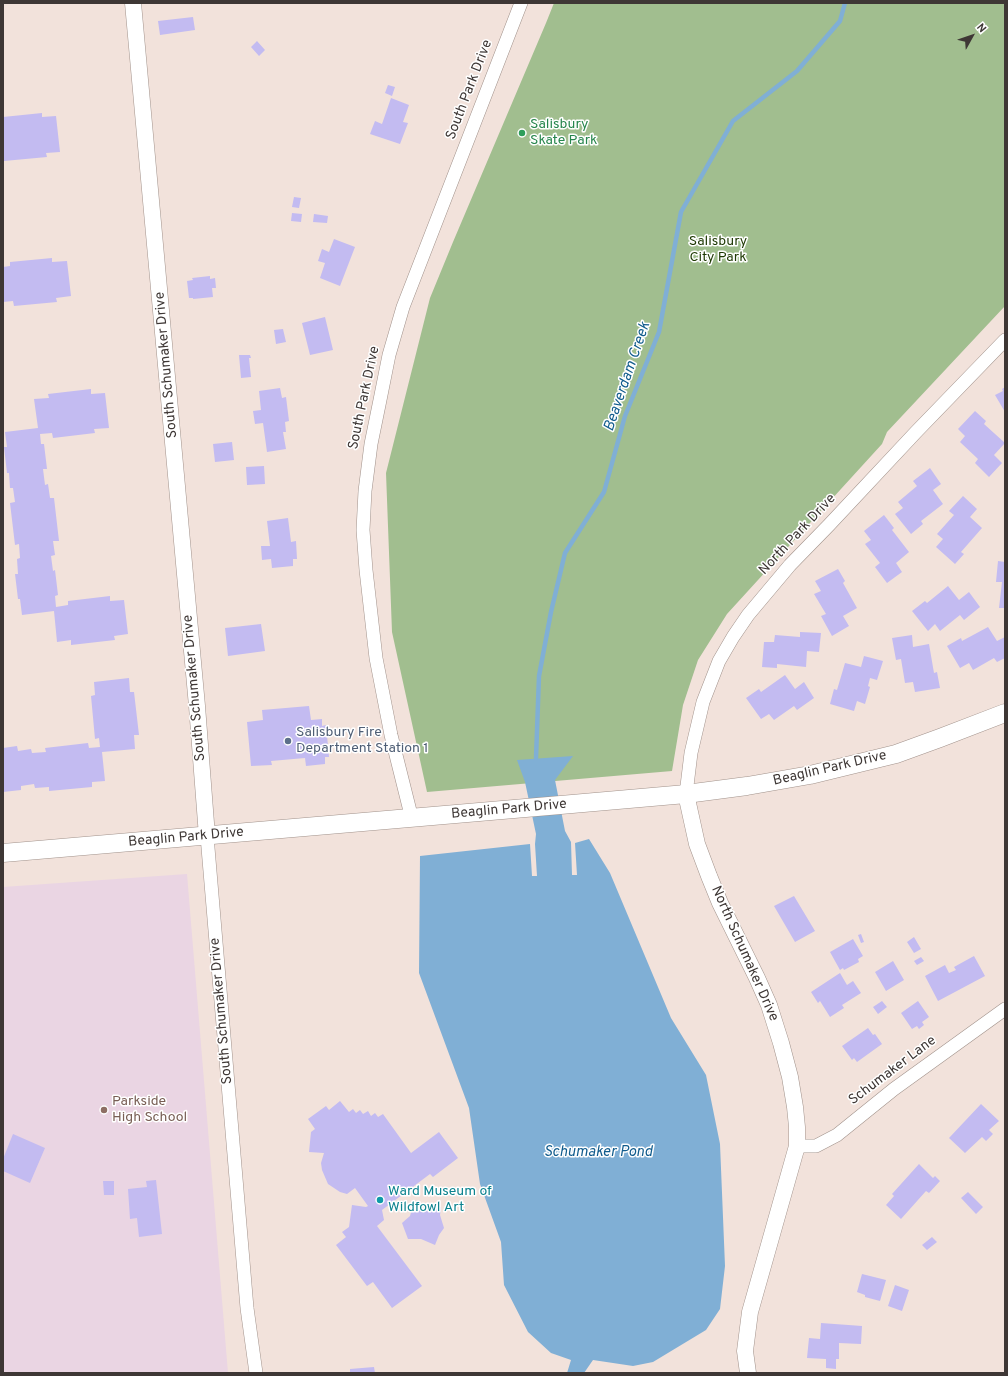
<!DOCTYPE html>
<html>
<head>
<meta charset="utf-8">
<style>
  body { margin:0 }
  #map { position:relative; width:1008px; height:1376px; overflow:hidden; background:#f2e2db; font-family:Overpass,sans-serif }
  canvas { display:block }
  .frame { position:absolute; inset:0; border:4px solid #3e3735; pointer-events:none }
  .north { position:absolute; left:952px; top:16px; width:40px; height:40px; -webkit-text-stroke:3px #fff; paint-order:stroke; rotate:50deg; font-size:11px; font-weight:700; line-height:16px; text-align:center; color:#3e3735 }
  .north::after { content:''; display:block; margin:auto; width:14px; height:18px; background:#3e3735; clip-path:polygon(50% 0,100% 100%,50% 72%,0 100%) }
</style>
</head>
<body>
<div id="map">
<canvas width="1008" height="1376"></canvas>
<div class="frame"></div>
<div class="north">N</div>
</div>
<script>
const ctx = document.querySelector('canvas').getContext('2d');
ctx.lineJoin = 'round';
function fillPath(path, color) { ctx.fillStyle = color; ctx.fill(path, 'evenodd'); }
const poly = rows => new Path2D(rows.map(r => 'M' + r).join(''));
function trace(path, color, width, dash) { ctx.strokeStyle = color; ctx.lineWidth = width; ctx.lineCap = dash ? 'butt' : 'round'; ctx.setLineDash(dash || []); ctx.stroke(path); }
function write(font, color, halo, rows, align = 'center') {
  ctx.font = font + ' Overpass,sans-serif'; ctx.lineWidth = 3; ctx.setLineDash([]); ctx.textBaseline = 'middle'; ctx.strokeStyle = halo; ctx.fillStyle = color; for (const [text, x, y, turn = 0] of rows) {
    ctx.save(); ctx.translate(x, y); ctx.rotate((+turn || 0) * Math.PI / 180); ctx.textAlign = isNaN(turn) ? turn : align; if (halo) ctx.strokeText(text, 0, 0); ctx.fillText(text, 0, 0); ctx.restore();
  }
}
const education = poly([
  [187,874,228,1373,3,1373,3,887]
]);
const green = poly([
  [554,3,1005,3,1005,306,887,432,882,444,727,614,698,660,683,705,672,771,427,792,392,632,386,473,430,298,453,242,546,23]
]);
const water = poly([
  [573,756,555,780,565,831,571,842,572,875,577,875,575,843,589,839,610,873,671,1018,706,1075,720,1144,725,1266,720,1309,706,1330,653,1362,633,1366,593,1360,584,1373,567,1373,571,1360,551,1353,528,1332,504,1285,501,1242,480,1184,469,1108,419,973,420,856,530,844,532,876,537,876,535,844,536,834,525,782,517,760]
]);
const stream = poly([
  [536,758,539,676,551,612,565,553,604,492,625,416,659,332,681,212,733,121,797,71,840,21,845,3]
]);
const building = poly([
  [193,17,195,30,160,35,158,21],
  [257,41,265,50,259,56,251,47],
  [388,85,395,87,392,96,385,93],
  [391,98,409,105,403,122,408,123,400,144,370,134,375,121,382,124],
  [42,113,42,117,56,116,60,152,46,153,47,157,4,161,3,117],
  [294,197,301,198,299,208,292,207],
  [292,213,302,214,301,222,291,221],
  [314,214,328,216,327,223,313,222],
  [334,239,355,247,340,286,320,278,325,263,318,261,322,249,329,252],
  [52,258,52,262,67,261,71,296,56,298,57,302,14,306,13,301,3,302,3,267,10,266,10,262],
  [210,276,210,279,215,278,216,288,212,288,213,297,193,299,193,298,189,298,187,281,193,280,192,278],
  [325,317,333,350,310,355,302,323],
  [283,329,286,342,276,344,274,330],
  [239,355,250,355,251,358,249,358,251,377,241,378],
  [1005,387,1005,412,995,395,1003,391,1002,389],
  [280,388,282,398,286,397,289,421,285,422,286,432,283,432,286,449,267,452,263,423,255,424,253,411,261,410,259,391],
  [91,389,91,394,105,393,109,428,94,429,95,433,53,438,52,433,40,434,41,444,44,444,47,469,43,469,45,485,48,484,50,498,54,498,59,541,53,541,55,555,51,556,53,571,55,570,58,595,55,596,56,607,68,605,68,601,110,596,110,601,124,600,128,634,114,636,115,640,71,645,71,640,57,642,54,611,22,615,20,599,18,599,15,574,18,574,17,559,20,558,19,544,15,545,10,503,15,502,13,488,10,488,9,473,7,473,4,447,7,447,5,432,38,428,34,399,49,398,48,394],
  [975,411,986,421,984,424,1005,443,994,455,1002,463,989,477,975,463,978,459,960,442,965,436,958,429],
  [232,442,234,460,215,462,213,444],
  [264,466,265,484,247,485,246,467],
  [930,468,941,484,933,490,943,504,921,521,923,524,911,534,895,514,903,508,898,502,917,486,913,481],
  [963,496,977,509,970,517,982,528,961,552,964,554,955,564,936,547,943,539,937,534,954,515,949,511],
  [884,515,894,528,892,530,909,552,896,563,902,572,887,583,875,567,880,563,865,544,871,540,864,531],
  [288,518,291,542,296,541,297,559,293,559,293,566,272,568,271,559,262,560,261,546,270,546,267,521],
  [998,561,1005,562,1005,608,999,608,1002,582,996,582],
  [838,569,845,581,843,583,857,608,843,616,849,626,832,636,821,616,826,614,814,594,821,591,815,581],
  [948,586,959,600,969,592,980,607,964,620,960,615,940,631,935,624,928,631,912,611,925,601,927,603],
  [261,624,265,651,228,656,225,628],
  [988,627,997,641,1005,637,1005,658,997,662,994,658,973,670,969,663,960,668,947,646,961,638,962,641],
  [800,632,821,633,819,652,807,651,806,667,777,664,777,668,762,667,764,642,774,642,775,635,800,637],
  [912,635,913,647,929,644,934,673,937,672,940,688,915,692,913,682,905,683,901,659,896,660,892,638],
  [864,656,883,661,877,680,870,678,868,686,870,687,865,704,857,701,854,711,830,704,834,689,837,690,845,663,861,667],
  [785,675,795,689,804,682,814,698,797,710,794,706,774,720,769,714,761,719,746,698,759,689,761,692],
  [129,678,130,692,134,692,139,735,134,735,135,749,102,752,105,781,92,782,92,787,49,791,49,787,35,788,34,784,21,786,21,790,3,792,3,748,17,746,18,751,31,749,32,753,46,752,45,748,88,743,89,748,100,747,99,738,95,739,91,696,95,695,94,682],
  [309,706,311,720,322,719,322,726,326,725,329,757,325,757,325,764,306,766,305,758,271,761,272,765,251,766,247,722,263,720,262,710],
  [794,896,815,931,795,942,774,906],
  [861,934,864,942,861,943,858,935],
  [914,937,921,949,914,953,907,942],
  [853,939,863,956,858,959,859,962,844,970,843,968,840,970,830,952],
  [974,956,985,976,938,1001,925,976,945,965,949,973,956,970,954,967],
  [921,957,924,961,917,965,914,961],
  [893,961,904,980,886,991,875,972],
  [840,973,847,985,853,981,861,993,842,1005,844,1008,830,1017,820,1001,818,1003,811,992],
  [882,1001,887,1007,878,1014,873,1007],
  [918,1001,929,1017,922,1022,924,1025,919,1029,917,1026,912,1029,901,1013],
  [868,1028,873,1035,875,1034,882,1044,857,1062,854,1058,852,1060,842,1046],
  [340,1101,349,1112,353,1109,356,1113,360,1110,363,1114,368,1111,371,1116,375,1113,378,1117,383,1114,411,1153,439,1132,458,1158,433,1177,430,1174,382,1210,384,1220,377,1226,422,1286,392,1308,373,1282,367,1286,336,1245,346,1237,342,1232,349,1227,352,1205,366,1207,368,1206,355,1188,347,1194,340,1192,328,1184,322,1170,321,1163,324,1153,309,1152,311,1132,315,1129,308,1119,326,1106,329,1110],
  [981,1104,999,1121,989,1130,993,1134,986,1141,982,1137,965,1153,949,1138],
  [13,1134,45,1148,30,1183,3,1171,3,1159],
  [919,1164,933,1178,935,1176,940,1181,929,1193,926,1191,901,1219,886,1205,894,1196,892,1194],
  [156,1180,162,1234,139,1237,137,1218,130,1219,128,1189,147,1187,146,1181],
  [103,1181,114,1181,114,1195,104,1195],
  [968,1192,983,1207,976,1214,961,1198],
  [441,1207,440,1215,444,1228,439,1235,435,1245,421,1239,408,1239,402,1223,410,1216,412,1209,429,1211],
  [932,1237,937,1242,927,1250,922,1245],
  [862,1274,886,1280,880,1301,865,1297,865,1295,857,1292],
  [895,1285,909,1290,902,1311,888,1306],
  [821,1323,862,1326,861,1344,839,1343,839,1359,836,1359,836,1369,826,1368,826,1359,807,1358,809,1338,820,1339],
  [374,1367,375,1373,350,1373,350,1369]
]);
const minor = poly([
  [686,794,691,753,703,702,719,661,733,637,748,615,790,565,829,525,916,432,1005,340],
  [412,819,391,735,376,658,366,570,363,530,365,491,371,444,380,400,389,355,403,307,521,3],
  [207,836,247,1308,256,1373],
  [797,1146,816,1146,837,1135,894,1089,1005,1009]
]);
const tertiary = poly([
  [133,3,197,706,207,836],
  [686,794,697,844,709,876,720,903,757,978,769,1005,781,1043,790,1077,795,1107,797,1127,797,1146,750,1312,745,1351,748,1373]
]);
const secondary = poly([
  [3,853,572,804,686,794,747,786,810,775,896,754,940,738,1005,713]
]);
const markers = [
  [522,133,4,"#2e9e5b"],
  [288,741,4,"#5c6f8a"],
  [104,1110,4,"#8d6e63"],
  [380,1200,4,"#0f9aa8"]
];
const streetNames = [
  ["South Park Drive",470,90,-69],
  ["South Schumaker Drive",167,365,-95],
  ["South Park Drive",365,398,-78],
  ["North Park Drive",798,535,-47],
  ["South Schumaker Drive",195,688,-95],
  ["Beaglin Park Drive",830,769,-13],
  ["Beaglin Park Drive",509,810,-5],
  ["Beaglin Park Drive",186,838,-5],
  ["North Schumaker Drive",744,954,66],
  ["South Schumaker Drive",222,1011,-95],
  ["Schumaker Lane",893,1071,-37]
];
const leisureNames = [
  ["Salisbury",530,125],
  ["Skate Park",530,141]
];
const parkNames = [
  ["Salisbury",718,242],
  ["City Park",718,258]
];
const serviceNames = [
  ["Salisbury Fire",296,733],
  ["Department Station 1",296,749]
];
const educationNames = [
  ["Parkside",112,1102],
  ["High School",112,1118]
];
const cultureNames = [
  ["Ward Museum of",388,1192],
  ["Wildfowl Art",388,1208]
];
const waterNames = [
  ["Beaverdam Creek",628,377,-71],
  ["Schumaker Pond",598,1153]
];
fillPath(education, '#ead5e3');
fillPath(green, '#a1be8f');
fillPath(water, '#80afd5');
trace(stream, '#80afd5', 4.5);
fillPath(building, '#c3bbf1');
trace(minor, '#a1928b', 14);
trace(tertiary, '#a1928b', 17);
trace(secondary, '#a1928b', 19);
trace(minor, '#fff', 13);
trace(tertiary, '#fff', 16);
trace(secondary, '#fff', 18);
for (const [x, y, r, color] of markers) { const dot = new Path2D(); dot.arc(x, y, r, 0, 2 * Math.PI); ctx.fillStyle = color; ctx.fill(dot); trace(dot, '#fff', 1.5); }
write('14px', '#3e3735', '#fff', streetNames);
write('14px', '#27864d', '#fff', leisureNames, 'left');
write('14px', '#1d3802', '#fff', parkNames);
write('14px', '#4e5e75', '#fff', serviceNames, 'left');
write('14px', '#785e54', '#fff', educationNames, 'left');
write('14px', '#0d838f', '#fff', cultureNames, 'left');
write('italic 15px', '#115c8d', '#fff', waterNames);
</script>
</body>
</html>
